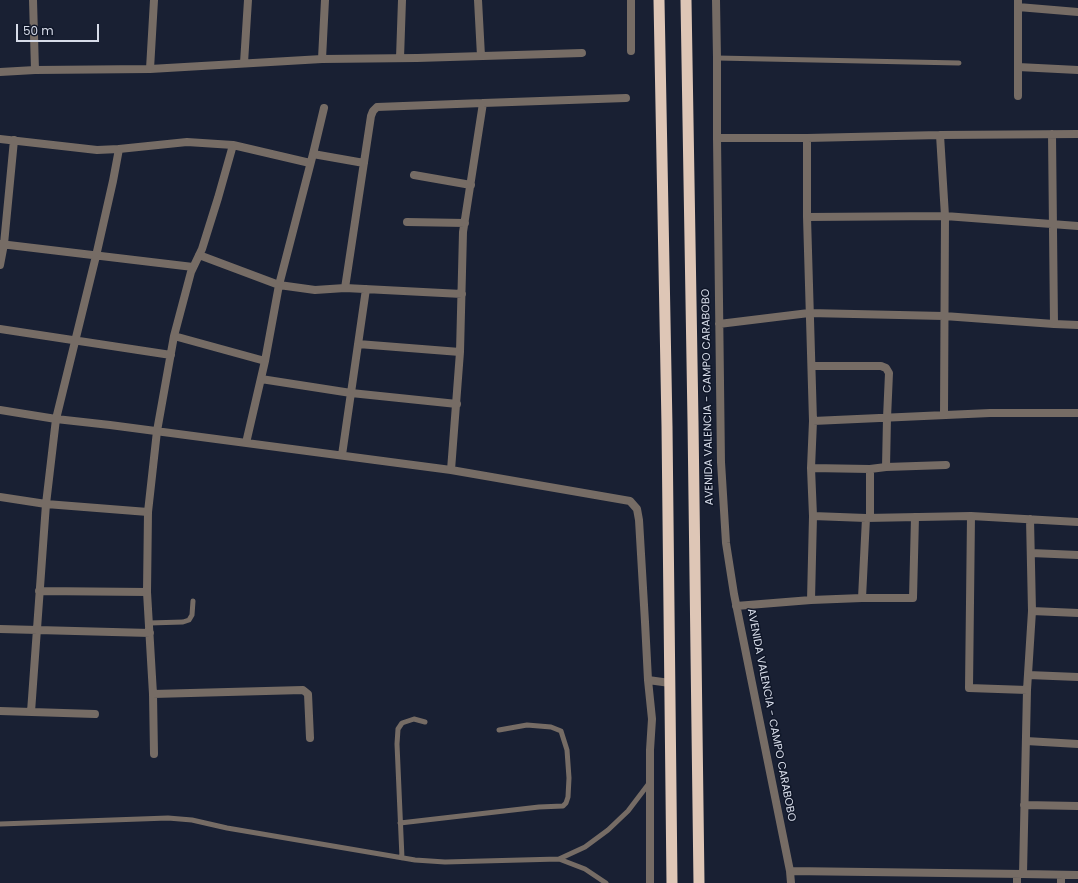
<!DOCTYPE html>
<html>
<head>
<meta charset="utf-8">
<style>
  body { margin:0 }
  #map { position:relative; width:1078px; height:883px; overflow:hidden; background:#192033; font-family:Poppins,sans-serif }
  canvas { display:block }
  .scale { position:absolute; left:16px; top:24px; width:83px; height:18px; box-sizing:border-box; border:2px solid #d7dce9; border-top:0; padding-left:5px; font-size:12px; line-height:14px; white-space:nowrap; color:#d7dce9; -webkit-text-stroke:3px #101729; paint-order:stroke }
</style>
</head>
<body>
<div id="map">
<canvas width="1078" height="883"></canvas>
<div class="scale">50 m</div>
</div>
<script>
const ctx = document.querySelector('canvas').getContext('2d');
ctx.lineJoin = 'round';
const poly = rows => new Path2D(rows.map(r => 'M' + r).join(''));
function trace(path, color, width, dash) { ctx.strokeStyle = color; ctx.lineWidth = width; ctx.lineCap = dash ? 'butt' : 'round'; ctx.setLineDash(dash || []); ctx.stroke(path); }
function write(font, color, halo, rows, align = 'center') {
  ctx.font = font + ' Poppins,sans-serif'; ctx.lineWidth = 3; ctx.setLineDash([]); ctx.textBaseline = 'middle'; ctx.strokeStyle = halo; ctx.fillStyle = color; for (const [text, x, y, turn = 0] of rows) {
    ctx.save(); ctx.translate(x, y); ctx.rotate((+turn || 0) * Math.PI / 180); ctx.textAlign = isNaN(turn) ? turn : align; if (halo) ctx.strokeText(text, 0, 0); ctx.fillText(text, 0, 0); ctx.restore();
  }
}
const service = poly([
  [717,58,959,63],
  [149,623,183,622,189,620,192,615,193,601],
  [400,823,539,807,563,806,566,803,568,797,569,778,567,750,561,731,551,727,527,725,499,730],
  [0,824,168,818,192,820,227,828,415,860,445,862,559,859,585,869,606,883],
  [402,858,397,744,398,729,402,723,414,719,425,722],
  [559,859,585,847,608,830,628,811,650,782]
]);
const minor = poly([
  [33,0,35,70],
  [478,0,481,56],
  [716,0,717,58,717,138,721,462,726,543,734,594,790,871,791,883],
  [1018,7,1078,12],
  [631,51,631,0],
  [400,58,402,0],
  [322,59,325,0],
  [244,63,248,0],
  [1018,67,1078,70],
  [150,69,154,0],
  [0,72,35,70,150,69,322,59,417,58,582,53],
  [1018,96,1018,0],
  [1052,134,1054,324],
  [940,135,945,216,944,414],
  [717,138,807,138,940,135,1078,134],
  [807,138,807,217,813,421,811,468,813,516,811,600],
  [0,139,97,150,119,149,187,142,233,145,310,163],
  [313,154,324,108],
  [414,175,471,185],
  [807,217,945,216,1078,226],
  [407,222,465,223],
  [0,244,193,267],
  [199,255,279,285,315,290,345,288,462,294],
  [0,265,4,244,14,140],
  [345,288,371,116,373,111,377,107,483,103,626,98],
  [719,324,809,313,944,316,1054,324,1078,325],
  [0,329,171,355],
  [174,336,265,361],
  [358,344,460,352],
  [812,366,881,366,886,368,889,373,887,418,886,467],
  [261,379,351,393,457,404],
  [0,410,56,419,110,425,451,470,630,501,637,509,639,520,645,622,648,680,652,719,650,750,650,883],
  [813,421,990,413,1078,413],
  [246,443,265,361,279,285,313,154,364,163],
  [342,455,366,289],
  [811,468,870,469,886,467,946,465],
  [870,469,870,518],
  [451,470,460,352,463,232,483,103],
  [0,497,46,504,148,512],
  [813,516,866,518,971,516,1078,522],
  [971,516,969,688,1027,690],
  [1031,553,1078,555],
  [39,591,147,592],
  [862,598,866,518],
  [736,606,811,600,862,598,913,598,915,517],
  [1032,611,1078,613],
  [0,629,150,633],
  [1028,675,1078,677],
  [648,680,670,683],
  [153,694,303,690,308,694,310,738],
  [0,711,95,714],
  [31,712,46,504,56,419,96,256,113,181,119,149],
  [1026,741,1078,744],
  [154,754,153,694,147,592,148,512,157,431,174,336,191,272,202,249,218,198,233,145],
  [1024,805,1078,806],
  [790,871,1023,874,1078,875],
  [1023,874,1027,690,1032,611,1030,519],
  [1017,883,1017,874],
  [1061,883,1061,875]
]);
const trunk = poly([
  [659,0,667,426,672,883],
  [686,0,693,421,699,883]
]);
const streetNames = [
  ["AVENIDA VALENCIA - CAMPO CARABOBO",708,397,-91],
  ["AVENIDA VALENCIA - CAMPO CARABOBO",771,715,79]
];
trace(service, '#766c65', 5);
trace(minor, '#766c65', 8);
trace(trunk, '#dec6b6', 11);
write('11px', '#d7dce9', '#101729', streetNames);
</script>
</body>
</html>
